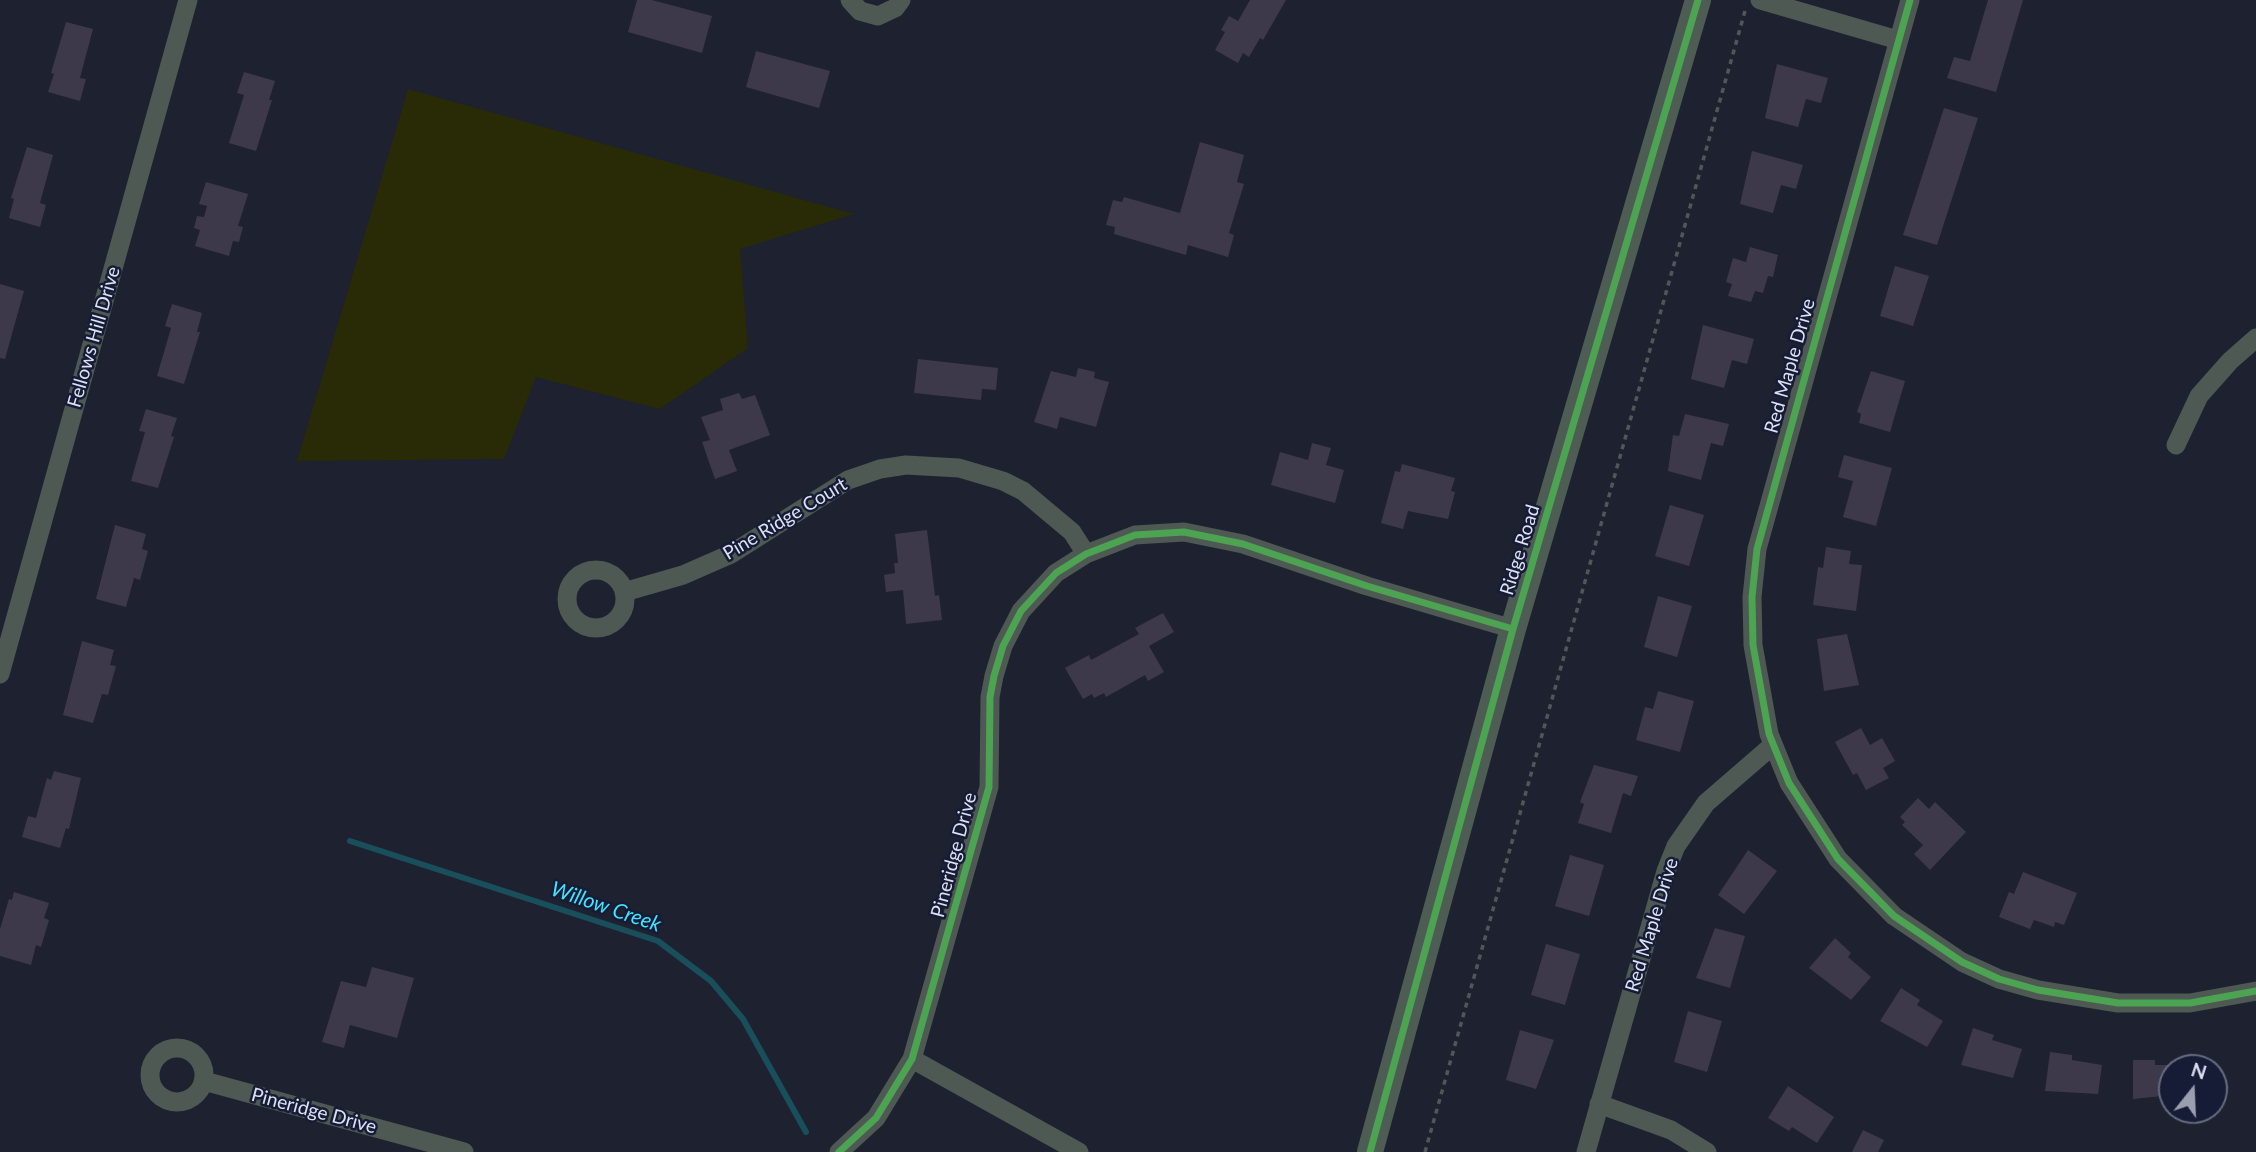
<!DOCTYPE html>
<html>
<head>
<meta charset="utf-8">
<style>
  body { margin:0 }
  #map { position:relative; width:2256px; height:1152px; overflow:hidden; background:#1e212f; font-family:Lato,sans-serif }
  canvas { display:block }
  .north { position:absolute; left:2158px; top:1054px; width:70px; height:70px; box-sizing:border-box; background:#171c36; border:2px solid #666b82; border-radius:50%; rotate:18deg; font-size:19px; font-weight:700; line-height:28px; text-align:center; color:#dce1f3 }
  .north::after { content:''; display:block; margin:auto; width:24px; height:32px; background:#9a9eae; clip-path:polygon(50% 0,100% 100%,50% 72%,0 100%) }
</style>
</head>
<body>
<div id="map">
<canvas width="2256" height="1152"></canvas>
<div class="north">N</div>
</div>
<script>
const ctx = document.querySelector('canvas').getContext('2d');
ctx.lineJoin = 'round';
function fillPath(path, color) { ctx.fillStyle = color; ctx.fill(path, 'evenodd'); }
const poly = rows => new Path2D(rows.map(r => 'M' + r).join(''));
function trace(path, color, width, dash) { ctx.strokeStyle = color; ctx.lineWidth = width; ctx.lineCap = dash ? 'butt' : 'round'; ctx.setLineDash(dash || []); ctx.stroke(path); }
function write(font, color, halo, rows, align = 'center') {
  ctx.font = font + ' Lato,sans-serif'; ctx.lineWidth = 5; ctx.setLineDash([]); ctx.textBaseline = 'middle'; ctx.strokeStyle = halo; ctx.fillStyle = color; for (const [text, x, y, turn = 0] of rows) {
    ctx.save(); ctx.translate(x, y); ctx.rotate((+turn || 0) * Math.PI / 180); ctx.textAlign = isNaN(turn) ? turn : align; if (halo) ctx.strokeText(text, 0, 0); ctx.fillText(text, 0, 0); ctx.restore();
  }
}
const green = poly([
  [408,89,854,214,740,249,748,348,660,409,536,377,504,459,297,461]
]);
const stream = poly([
  [350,841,658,941,711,981,743,1019,806,1132]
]);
const building = poly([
  [637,0,652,0,712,16,702,53,628,32],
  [1250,0,1286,0,1263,40,1260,38,1249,57,1243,53,1238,63,1215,50,1225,32,1221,30,1229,16,1238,21],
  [1988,0,2023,0,1996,92,1947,78,1954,57,1970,61],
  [66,22,93,29,80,78,86,79,80,101,48,92,54,74,51,73],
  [756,51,830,71,819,108,746,87],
  [1777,64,1828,78,1821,103,1806,99,1798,127,1765,118],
  [244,72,275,81,269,100,272,100,256,151,229,143,244,95,237,93],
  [1944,108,1978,118,1937,245,1903,235],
  [1200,142,1244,155,1237,182,1244,184,1229,233,1234,235,1228,257,1188,245,1186,255,1114,234,1115,227,1106,225,1113,200,1122,202,1124,197,1180,213],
  [27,147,53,155,40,203,46,205,40,227,9,218,14,199,11,198],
  [1752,151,1803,165,1796,189,1781,185,1773,213,1740,204],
  [206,182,248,194,238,226,243,227,239,242,233,241,229,256,195,246,200,230,194,228,197,216,204,217,207,206,199,204],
  [1750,247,1778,255,1773,277,1768,276,1763,293,1755,291,1751,302,1728,296,1732,284,1726,282,1733,258,1746,262],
  [1895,266,1929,276,1913,326,1880,316],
  [0,284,24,291,5,359,0,358],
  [172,304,202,313,197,332,200,332,184,384,157,376,171,328,165,326],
  [1703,325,1754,339,1747,364,1732,360,1724,388,1691,379],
  [918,359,998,368,996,390,982,389,981,400,914,393],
  [1078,368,1095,372,1094,378,1109,382,1096,427,1060,417,1057,429,1034,422,1051,371,1076,377],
  [1871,371,1905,381,1890,432,1859,423,1861,414,1857,412],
  [739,393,742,399,755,395,770,435,729,450,737,471,715,479,702,442,710,440,701,417,723,410,720,399],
  [146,409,177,418,171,436,174,437,158,488,131,481,145,432,139,431],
  [1685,414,1729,424,1723,446,1711,443,1701,480,1668,471,1673,435,1679,436],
  [1312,443,1331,448,1326,465,1344,470,1335,503,1271,485,1280,452,1308,460],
  [1844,455,1892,468,1876,526,1843,517,1853,481,1838,477],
  [1402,464,1455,478,1451,491,1455,492,1448,519,1408,511,1403,529,1381,523,1395,471,1400,472],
  [1670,505,1704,515,1689,566,1655,556],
  [115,525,146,534,142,549,148,551,140,580,134,578,126,607,96,599],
  [927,530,935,596,939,595,942,620,906,624,903,590,886,592,884,575,895,573,894,563,898,563,895,534],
  [1826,547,1851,551,1849,564,1862,565,1856,611,1813,605,1818,567,1823,568],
  [1658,596,1692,606,1677,657,1644,647],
  [1163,613,1174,632,1149,646,1164,672,1148,681,1145,675,1106,697,1104,693,1094,698,1092,694,1083,699,1065,668,1089,655,1091,660,1139,634,1135,628],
  [1847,634,1859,685,1824,691,1817,639],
  [82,641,114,650,110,665,116,666,108,695,102,694,93,723,63,715],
  [1658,691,1694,701,1680,752,1636,740,1645,707,1653,709],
  [1861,728,1870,745,1882,738,1895,761,1883,768,1889,778,1866,790,1857,773,1853,775,1835,742],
  [1594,765,1638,776,1631,796,1623,793,1611,833,1578,823,1584,804,1580,802],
  [54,771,81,778,69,829,66,828,60,848,22,837,28,816,36,818,47,778,51,780],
  [1918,798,1929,809,1935,802,1966,832,1930,870,1914,854,1923,845,1902,825,1905,822,1900,817],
  [1748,850,1777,871,1744,914,1718,895],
  [1570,855,1604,865,1589,916,1555,906],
  [2023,872,2077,893,2064,925,2055,922,2054,927,2034,920,2030,929,1999,917,2009,892,2014,894],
  [14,892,49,903,44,918,49,920,41,947,36,945,31,965,0,956,0,929,9,899,12,900],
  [1715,928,1745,936,1730,988,1696,978],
  [1835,938,1851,953,1848,957,1871,977,1851,1000,1809,968],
  [1546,944,1580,954,1565,1005,1531,995],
  [372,967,414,978,397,1038,350,1025,344,1048,322,1042,341,981,366,987],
  [1901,988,1920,1000,1917,1005,1943,1021,1927,1047,1880,1021],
  [1688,1011,1722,1021,1707,1072,1674,1062],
  [1973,1028,1994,1035,1992,1040,2022,1049,2013,1078,1961,1065],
  [1520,1030,1554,1040,1536,1089,1506,1080],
  [2050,1052,2072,1055,2072,1060,2102,1065,2098,1094,2045,1091],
  [2133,1060,2155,1060,2155,1065,2172,1065,2172,1095,2133,1099],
  [1788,1086,1834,1117,1817,1143,1792,1127,1789,1131,1768,1118],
  [1863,1130,1884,1140,1878,1152,1852,1152]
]);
const path = poly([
  [1425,1152,1745,11]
]);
const street = poly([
  [850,0,860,11,878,16,895,8,901,0],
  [1760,0,1898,40],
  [1910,0,1757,549,1752,597,1753,645,1769,734,1789,783,1838,859,1894,916,1962,962,1999,979,2038,990,2118,1003,2190,1003,2256,991],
  [2176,445,2199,396,2230,361,2256,338],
  '567 599a29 29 0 1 1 58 0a29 29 0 1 1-58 0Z',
  [624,592,683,575,731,554,848,480,880,469,906,465,959,468,1003,481,1023,491,1072,532,1086,554],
  [0,674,188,0],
  '150 1075a27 27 0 1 1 54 0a27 27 0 1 1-54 0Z',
  [912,1059,1079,1152],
  [204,1081,464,1152],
  [1599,1104,1671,1130,1707,1152],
  [839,1152,876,1118,912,1059,989,787,990,697,994,676,1003,646,1021,611,1056,573,1086,554,1135,535,1184,532,1243,544,1367,586,1513,629],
  [1586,1152,1666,871,1676,846,1706,803,1773,745]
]);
const secondary = poly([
  [1370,1152,1513,629,1698,0]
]);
const cycleway = poly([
  [1910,0,1757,549,1752,597,1753,645,1769,734,1789,783,1838,859,1894,916,1962,962,1999,979,2038,990,2118,1003,2190,1003,2256,991],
  [839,1152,876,1118,912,1059,989,787,990,697,994,676,1003,646,1021,611,1056,573,1086,554,1135,535,1184,532,1243,544,1367,586,1513,629],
  [1370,1152,1513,629,1698,0]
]);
const streetNames = [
  ["Fellows Hill Drive",94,337,-74],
  ["Red Maple Drive",1790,366,-74],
  ["Pine Ridge Court",785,519,-31],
  ["Ridge Road",1520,550,-73],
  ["Pineridge Drive",954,855,-75],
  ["Red Maple Drive",1652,925,-73],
  ["Pineridge Drive",314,1111,15]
];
const waterNames = [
  ["Willow Creek",606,907,19]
];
fillPath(green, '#282b06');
trace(stream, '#184f5b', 6);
fillPath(building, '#3e394a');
trace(path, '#4e5857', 3.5, [5, 5]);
trace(street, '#4d5952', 19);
trace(secondary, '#4d5d54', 26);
trace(cycleway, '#4ca352', 7);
write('19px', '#dce1f3', '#171c36', streetNames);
write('italic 21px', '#40e4fe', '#171c36', waterNames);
</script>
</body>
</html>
